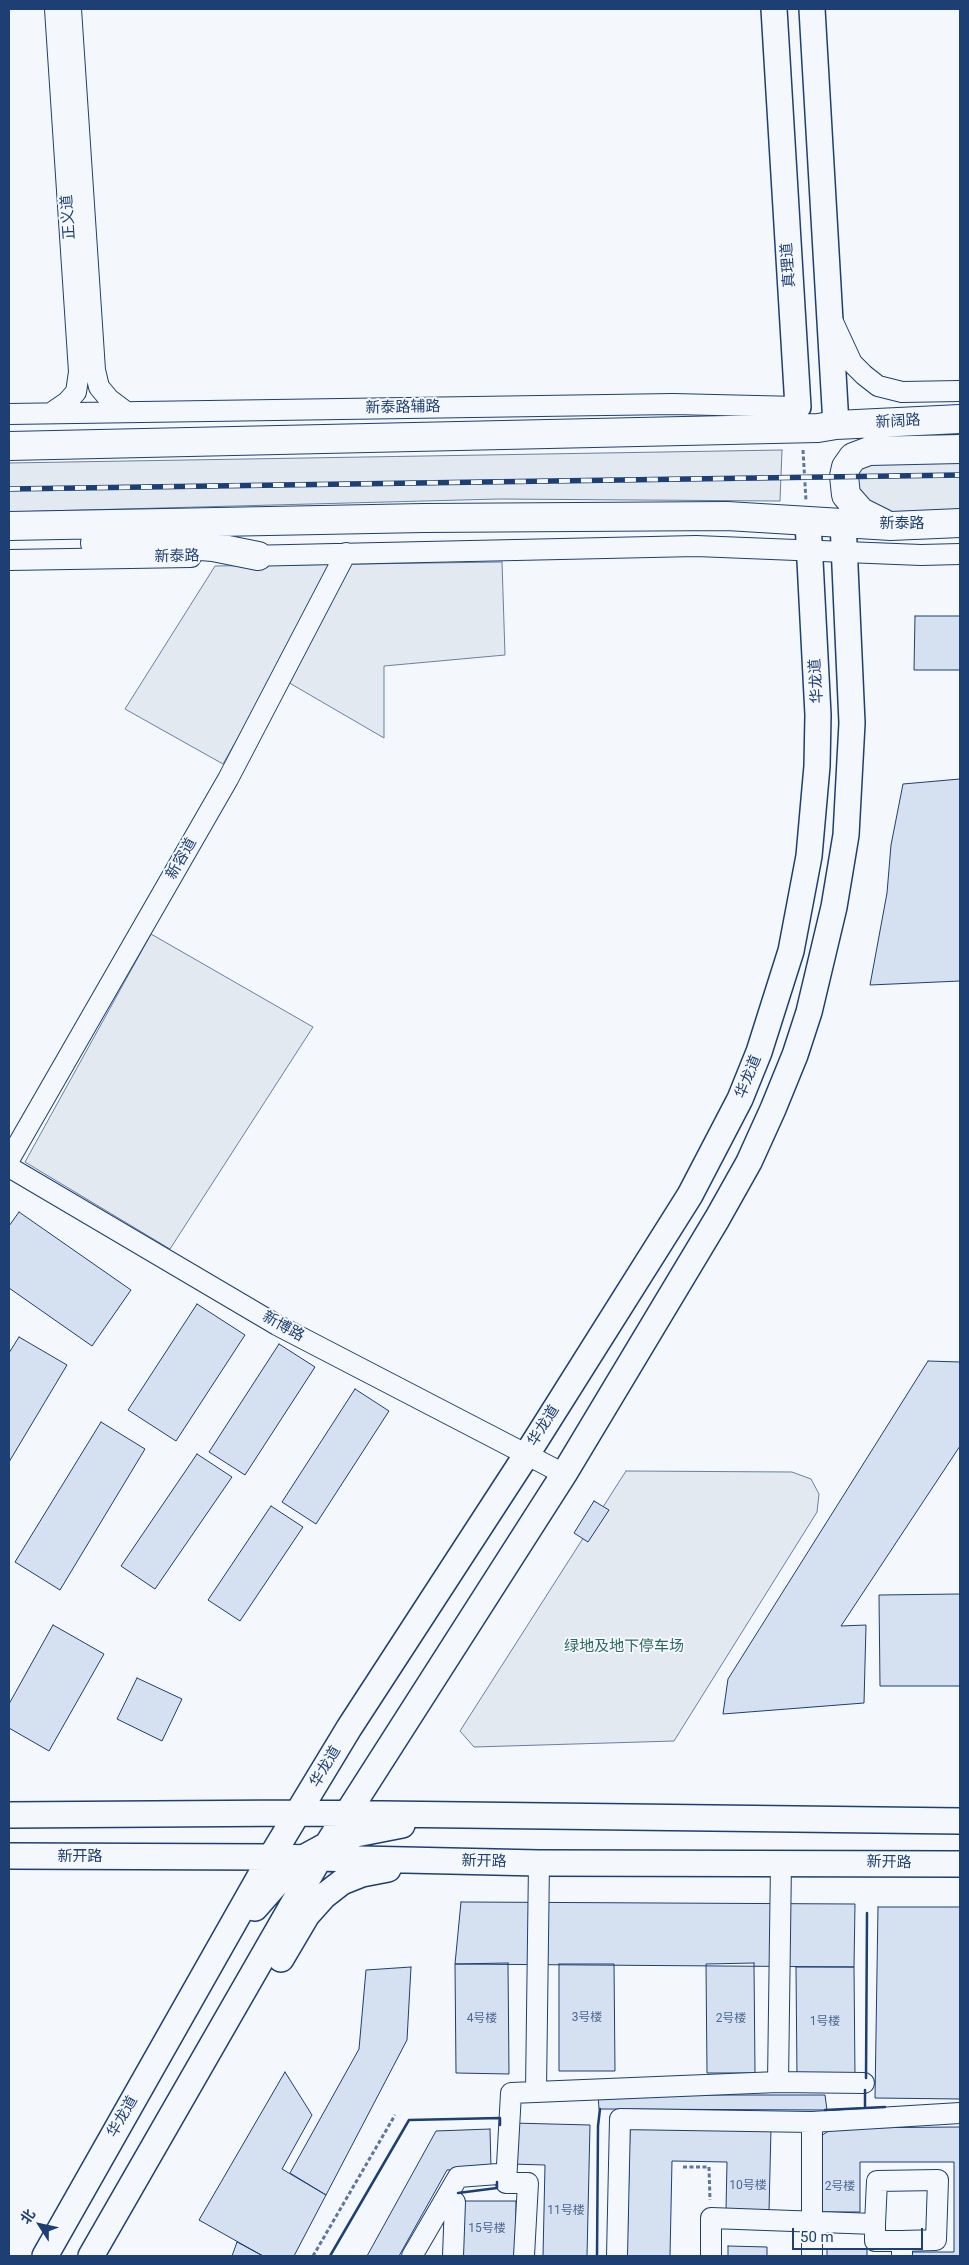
<!DOCTYPE html>
<html>
<head>
<meta charset="utf-8">
<style>
  body { margin:0 }
  #map { position:relative; width:969px; height:2265px; overflow:hidden; background:#f4f7fb; font-family:Roboto,"Noto Sans SC",sans-serif }
  canvas { display:block }
  .frame { position:absolute; inset:0; border:10px solid #1d3f73; pointer-events:none }
  .north { position:absolute; left:15px; top:2200px; width:50px; height:50px; -webkit-text-stroke:4px #f4f7fb; paint-order:stroke; rotate:305deg; font-size:14px; font-weight:700; line-height:20px; text-align:center; color:#1d3f73 }
  .north::after { content:''; display:block; margin:auto; width:18px; height:22px; background:#1d3f73; clip-path:polygon(50% 0,100% 100%,50% 72%,0 100%) }
  .scale { position:absolute; left:792px; top:2228px; width:131px; height:22px; box-sizing:border-box; border:2px solid #1d3f73; border-top:0; padding-left:6px; font-size:15px; line-height:18px; white-space:nowrap; color:#1d3f73; -webkit-text-stroke:4px #f4f7fb; paint-order:stroke }
</style>
</head>
<body>
<div id="map">
<canvas width="969" height="2265"></canvas>
<div class="frame"></div>
<div class="north">北</div>
<div class="scale">50 m</div>
</div>
<script>
const ctx = document.querySelector('canvas').getContext('2d');
ctx.lineJoin = 'round';
function fillPath(path, color) { ctx.fillStyle = color; ctx.fill(path, 'evenodd'); }
const poly = rows => new Path2D(rows.map(r => 'M' + r).join(''));
function trace(path, color, width, dash) { ctx.strokeStyle = color; ctx.lineWidth = width; ctx.lineCap = dash ? 'butt' : 'round'; ctx.setLineDash(dash || []); ctx.stroke(path); }
function write(font, color, halo, rows, align = 'center') {
  ctx.font = font + ' Roboto,"Noto Sans SC",sans-serif'; ctx.lineWidth = 4; ctx.setLineDash([]); ctx.textBaseline = 'middle'; ctx.strokeStyle = halo; ctx.fillStyle = color; for (const [text, x, y, turn = 0] of rows) {
    ctx.save(); ctx.translate(x, y); ctx.rotate((+turn || 0) * Math.PI / 180); ctx.textAlign = isNaN(turn) ? turn : align; if (halo) ctx.strokeText(text, 0, 0); ctx.fillText(text, 0, 0); ctx.restore();
  }
}
const green = poly([
  [782,450,780,501,499,499,9,512,9,463,782,450],
  [960,458,960,510,887,513,859,500,857,472,870,463,960,458],
  [502,562,505,655,384,666,384,738,274,674,223,764,125,709,215,566,502,562],
  [151,934,313,1027,170,1249,25,1162,151,934],
  [626,1471,792,1472,811,1479,819,1494,817,1512,674,1741,474,1747,460,1731,626,1471]
]);
const building = poly([
  [915,616,960,616,960,670,914,670,915,616],
  [960,779,960,981,870,985,887,893,891,845,903,784,960,779],
  [19,1212,131,1290,92,1346,9,1288,9,1226,19,1212],
  [197,1304,245,1335,176,1441,128,1410,197,1304],
  [19,1337,67,1365,9,1462,9,1353,19,1337],
  [279,1344,315,1367,245,1475,209,1452,279,1344],
  [928,1361,960,1362,960,1446,841,1626,866,1625,864,1703,723,1714,728,1679,928,1361],
  [355,1389,389,1411,316,1524,282,1502,355,1389],
  [101,1422,145,1449,60,1590,15,1562,101,1422],
  [197,1454,232,1477,155,1589,121,1566,197,1454],
  [594,1501,609,1510,588,1542,574,1533,594,1501],
  [271,1506,303,1527,240,1621,208,1600,271,1506],
  [960,1594,960,1686,880,1686,879,1595,960,1594],
  [53,1625,104,1654,49,1751,9,1728,9,1704,53,1625],
  [137,1678,182,1699,162,1741,117,1719,137,1678],
  [461,1902,855,1904,854,1967,455,1964,461,1902],
  [878,1907,960,1907,960,2099,875,2098,878,1907],
  [508,1963,509,2074,456,2073,455,1964,508,1963],
  [754,1963,755,2073,707,2073,706,1964,754,1963],
  [559,1964,614,1964,615,2071,559,2071,559,1964],
  [411,1967,407,2040,326,2195,290,2173,359,2049,366,1970,411,1967],
  [796,1967,854,1967,855,2077,797,2078,796,1967],
  [285,2072,312,2115,282,2169,326,2195,294,2256,263,2256,199,2220,285,2072],
  [598,2095,825,2095,827,2110,599,2109,598,2095],
  [512,2123,590,2125,587,2256,543,2256,545,2165,511,2164,512,2123],
  [630,2126,771,2128,769,2211,726,2210,727,2162,672,2161,670,2256,627,2256,630,2126],
  [960,2127,960,2256,912,2256,912,2252,954,2252,954,2162,860,2162,860,2212,820,2212,821,2136,833,2128,960,2127],
  [490,2129,491,2168,447,2170,399,2256,367,2256,436,2131,490,2129],
  [458,2201,516,2201,516,2256,458,2256,458,2201],
  [237,2242,263,2256,232,2256,237,2242],
  [728,2246,767,2247,767,2256,728,2256,728,2246],
  [827,2249,867,2249,867,2256,827,2256,827,2249]
]);
const path = poly([
  [803,450,806,501],
  [683,2167,709,2167,710,2200],
  [313,2256,395,2115]
]);
const minor = poly([
  [71,9,95,370,99,387,109,399,125,411],
  [834,324,852,363,864,375,878,386,902,392,960,391],
  [51,413,67,402,76,392,79,372,55,9],
  [9,414,673,404,798,407],
  [245,556,696,546,921,555,960,554],
  [9,560,191,557],
  [9,1160,228,779,346,553],
  [9,1167,277,1325,564,1474],
  [778,2082,864,2083],
  [536,2090,539,1863],
  [812,2122,812,2256],
  [875,2224,877,2181,938,2180,936,2240,902,2241],
  [412,2256,458,2177,498,2174],
  [453,2256,455,2202],
  [524,2256,528,2183,506,2183,511,2093,778,2082,781,1862],
  [617,2256,620,2119,812,2122,960,2113],
  [711,2256,711,2218,875,2224,875,2241,902,2241,902,2256]
]);
const major = poly([
  [774,9,798,407],
  [812,9,836,425],
  [9,1815,298,1813,960,1821],
  [9,1856,271,1857,539,1863,960,1864],
  [255,1908,284,1875,303,1858,327,1845,356,1834,402,1825],
  [281,1959,307,1915,324,1896,342,1882,362,1874,388,1869],
  [45,2256,271,1857,349,1728,527,1454,690,1195,740,1099,759,1052,791,951,809,856,817,766,818,715,808,522],
  [91,2256,327,1845,564,1474,717,1219,749,1162,773,1109,795,1055,809,1012,834,907,846,835,852,723,843,522]
]);
const highway = poly([
  [9,446,818,428,836,425,960,419],
  [883,523,861,512,846,495,844,476,846,467,853,457,869,451,960,449],
  [9,526,424,518,727,516,891,526,960,523],
  [95,543,175,544,213,547,258,556]
]);
const rail = poly([
  [9,489,960,475]
]);
const wall = poly([
  [866,2078,867,1913],
  [865,2108,865,2090],
  [825,2110,885,2107],
  [458,2193,497,2188,497,2182],
  [330,2256,409,2120,500,2118,500,2125],
  [597,2256,598,2126,600,2109]
]);
const numberNames = [
  ["3号楼",587,2018],
  ["4号楼",482,2019],
  ["2号楼",731,2019],
  ["1号楼",825,2022],
  ["10号楼",748,2186],
  ["2号楼",840,2187],
  ["11号楼",566,2211],
  ["15号楼",487,2229]
];
const streetNames = [
  ["正义道",69,217,-94],
  ["真理道",789,265,-94],
  ["新泰路辅路",403,408,-1],
  ["新阔路",898,422,-3],
  ["新泰路",902,524],
  ["新泰路",177,557,-1],
  ["华龙道",817,681,-93],
  ["新容道",182,859,-60],
  ["华龙道",749,1077,-68],
  ["新博路",283,1327,29],
  ["华龙道",544,1426,-58],
  ["华龙道",326,1767,-59],
  ["新开路",80,1857],
  ["新开路",484,1862,1],
  ["新开路",889,1863,1],
  ["华龙道",123,2117,-60]
];
const parkNames = [
  ["绿地及地下停车场",624,1647]
];
fillPath(green, '#e3e9f0');
trace(green, '#687fa3', 1);
fillPath(building, '#d5e0f0');
trace(building, '#1d3f73', 1);
trace(minor, '#1d3f73', 22);
trace(major, '#1d3f73', 28);
trace(highway, '#1d3f73', 30);
trace(path, '#5e769c', 3, [4, 2.5]);
trace(minor, '#f4f7fb', 20);
trace(major, '#f4f7fb', 25);
trace(highway, '#f4f7fb', 28);
trace(rail, '#1d3f73', 5.5);
trace(rail, '#f4f7fb', 4, [11]);
trace(wall, '#1d3f73', 2.5);
write('12px', '#4b6792', null, numberNames);
write('15px', '#1d3f73', '#f4f7fb', streetNames);
write('15px', '#2c6c60', '#f4f7fb', parkNames);
</script>
</body>
</html>
